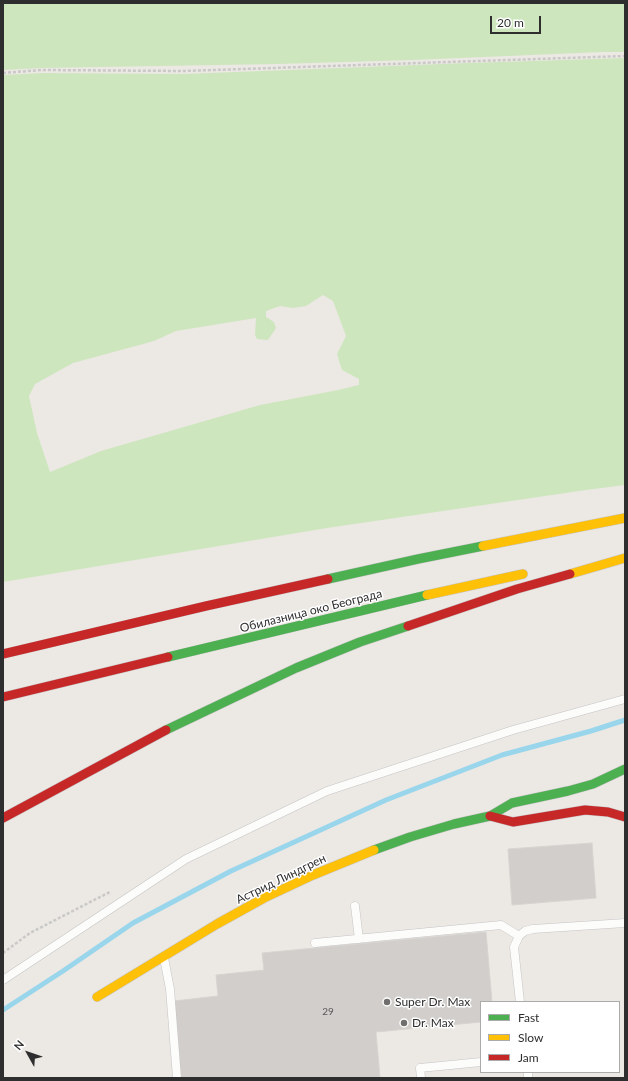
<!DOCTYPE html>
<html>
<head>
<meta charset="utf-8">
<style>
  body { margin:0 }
  #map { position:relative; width:628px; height:1081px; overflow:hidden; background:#ece8e4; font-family:Lato,sans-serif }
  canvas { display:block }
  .frame { position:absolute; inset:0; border:4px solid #2e2e2e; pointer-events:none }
  .legend { position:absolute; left:480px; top:1001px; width:140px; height:72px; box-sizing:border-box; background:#fff; border:1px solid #ababab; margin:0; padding:5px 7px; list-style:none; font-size:12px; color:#2e2e2e }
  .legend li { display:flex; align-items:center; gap:8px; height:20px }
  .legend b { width:20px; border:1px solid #ababab }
  .north { position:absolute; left:8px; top:1033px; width:40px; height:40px; -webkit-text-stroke:3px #fff; paint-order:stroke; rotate:310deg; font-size:11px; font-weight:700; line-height:16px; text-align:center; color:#2e2e2e }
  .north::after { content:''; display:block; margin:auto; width:14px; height:18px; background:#2e2e2e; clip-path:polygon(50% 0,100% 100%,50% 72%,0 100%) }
  .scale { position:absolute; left:490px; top:16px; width:51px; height:18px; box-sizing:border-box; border:2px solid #2e2e2e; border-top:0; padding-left:5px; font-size:12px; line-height:14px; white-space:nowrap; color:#2e2e2e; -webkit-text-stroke:3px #fff; paint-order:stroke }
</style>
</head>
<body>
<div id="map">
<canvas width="628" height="1081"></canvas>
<div class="frame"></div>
<ul class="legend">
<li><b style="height:5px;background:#4caf50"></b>Fast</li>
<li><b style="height:5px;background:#ffc107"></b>Slow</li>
<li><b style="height:5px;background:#c62828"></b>Jam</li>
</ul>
<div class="north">N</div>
<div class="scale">20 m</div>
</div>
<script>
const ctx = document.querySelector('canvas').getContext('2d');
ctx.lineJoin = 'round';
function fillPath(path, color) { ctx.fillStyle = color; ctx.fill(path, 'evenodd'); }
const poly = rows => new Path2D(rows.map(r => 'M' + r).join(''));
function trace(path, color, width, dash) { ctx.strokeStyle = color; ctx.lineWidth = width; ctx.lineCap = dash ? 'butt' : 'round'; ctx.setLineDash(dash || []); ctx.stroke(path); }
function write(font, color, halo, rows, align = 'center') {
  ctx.font = font + ' Lato,sans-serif'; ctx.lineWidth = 3; ctx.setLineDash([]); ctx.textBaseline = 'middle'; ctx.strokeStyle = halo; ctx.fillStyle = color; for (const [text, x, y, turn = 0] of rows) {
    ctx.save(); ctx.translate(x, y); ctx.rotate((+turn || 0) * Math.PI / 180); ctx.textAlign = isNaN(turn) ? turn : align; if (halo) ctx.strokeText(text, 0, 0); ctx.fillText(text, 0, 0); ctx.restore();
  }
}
const green = poly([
  [3,3,625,3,625,52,603,52,413,60,278,64,42,68,3,70],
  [625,58,625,485,586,490,327,528,3,582,3,75,42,73,184,74,467,63],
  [323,295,333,301,346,336,337,354,342,370,359,379,359,385,338,390,260,405,101,451,50,472,37,433,29,396,35,384,73,363,154,341,176,331,256,318,255,335,257,339,268,340,276,328,274,322,266,317,266,311,280,306,293,308,306,306]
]);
const stream = poly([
  [3,1010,63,971,133,923,231,871,386,800,502,755,591,731,625,720]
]);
const building = poly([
  [592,843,596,898,512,905,508,849,592,843],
  [486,932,492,1002,481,1002,481,1022,376,1032,380,1078,181,1078,174,1001,218,996,216,975,264,970,262,953,486,932]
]);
const path = poly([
  [3,73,41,70,184,71,625,56],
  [3,953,30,933,96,899,110,892]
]);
const lane = poly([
  [355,906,359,939],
  [315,943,501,925,519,936],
  [164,958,170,989,177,1078],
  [3,980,186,859,327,791,513,730,625,699],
  [520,1002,514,947,519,936,525,931,533,929,625,923],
  [528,1072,528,1078],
  [421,1078,420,1068,481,1062]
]);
const fast = poly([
  [328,579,418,559,483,546],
  [168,657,427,595],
  [166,730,296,668,360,642,408,626],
  [374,850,410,837,454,824,490,816,512,803,568,791,593,784,625,769]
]);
const slow = poly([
  [483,546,625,518],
  [570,574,625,558],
  [427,595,523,574],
  [97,997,217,924,264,898,313,875,374,850]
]);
const jam = poly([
  [408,626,517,589,570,574],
  [3,654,206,606,328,579],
  [3,697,168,657],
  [490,816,513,822,585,810,608,812,625,817],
  [3,818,166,730]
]);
const markers = [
  [387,1002,4,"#706f6e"],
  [404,1023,4,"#706f6e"]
];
const numberNames = [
  ["29",328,1012]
];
const streetNames = [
  ["Обилазница око Београда",311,611,-14],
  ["Астрид Линдгрен",281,879,-26]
];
const poiNames = [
  ["Super Dr. Max",395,1002],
  ["Dr. Max",412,1023]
];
fillPath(green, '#cee6be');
trace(stream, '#99d6ec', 5);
fillPath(building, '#d1cecb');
trace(building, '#d7d4d0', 1);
trace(lane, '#c5c4c5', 9);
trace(fast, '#c5c4c5', 10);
trace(slow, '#c5c4c5', 10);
trace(jam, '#c5c4c5', 10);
trace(path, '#c9c9c8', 2.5, [3, 2]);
trace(lane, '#fcfcfb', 8);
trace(fast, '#4caf50', 9);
trace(slow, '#ffc107', 9);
trace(jam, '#c62828', 9);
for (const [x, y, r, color] of markers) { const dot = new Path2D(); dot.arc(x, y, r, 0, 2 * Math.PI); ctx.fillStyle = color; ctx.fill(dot); trace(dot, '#fff', 1.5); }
write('10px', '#585857', null, numberNames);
write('12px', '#2e2e2e', '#fff', streetNames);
write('12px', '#2e2e2e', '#fff', poiNames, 'left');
</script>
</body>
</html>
